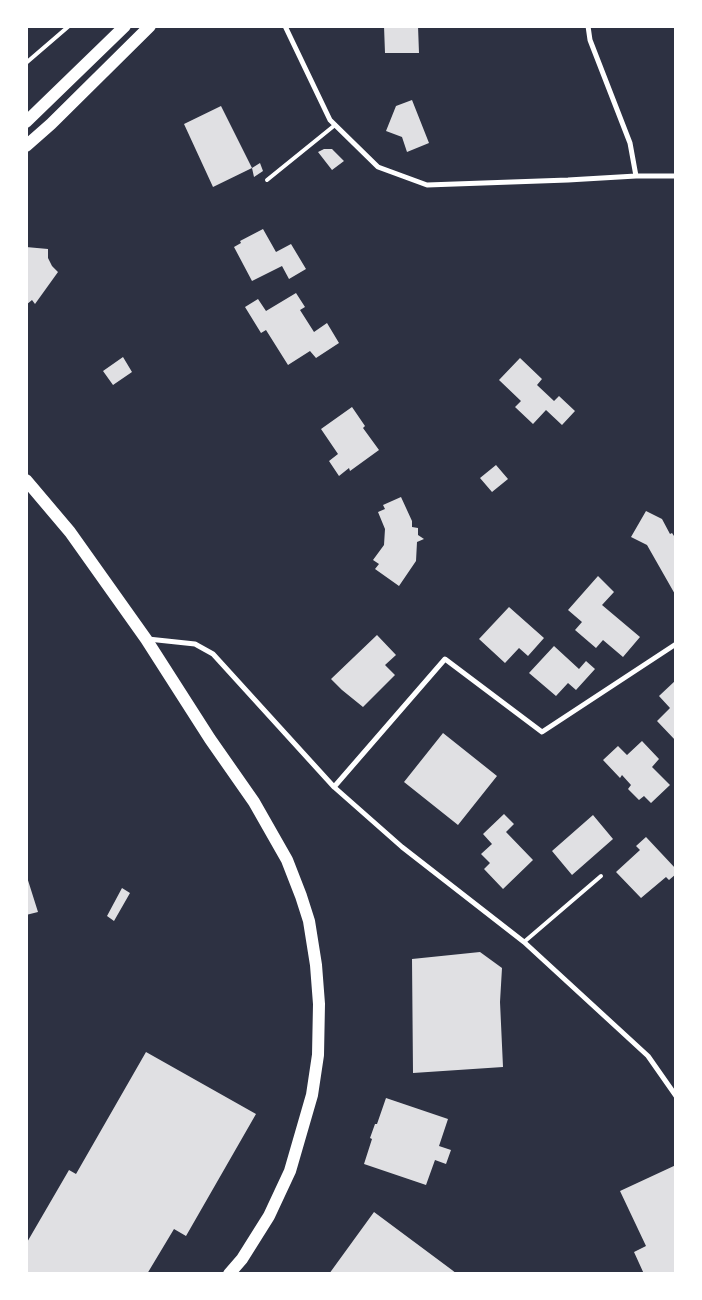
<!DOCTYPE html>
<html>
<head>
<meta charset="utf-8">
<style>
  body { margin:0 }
  #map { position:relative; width:702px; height:1300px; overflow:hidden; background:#2d3142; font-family:"Fira Sans Condensed",sans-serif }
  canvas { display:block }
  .frame { position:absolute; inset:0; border:28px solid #fff; pointer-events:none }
</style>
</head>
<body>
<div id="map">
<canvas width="702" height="1300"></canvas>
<div class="frame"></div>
</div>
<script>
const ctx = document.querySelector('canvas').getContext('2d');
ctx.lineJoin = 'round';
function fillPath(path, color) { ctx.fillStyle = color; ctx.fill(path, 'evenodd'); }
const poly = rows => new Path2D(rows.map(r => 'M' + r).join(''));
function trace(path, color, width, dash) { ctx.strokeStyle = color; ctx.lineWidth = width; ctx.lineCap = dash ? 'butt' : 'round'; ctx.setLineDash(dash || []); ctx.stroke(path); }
const building = poly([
  [384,26,418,26,419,53,385,53],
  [412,100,429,143,407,152,402,137,386,131,396,106],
  [221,106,252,168,213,187,184,124],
  [324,149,332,149,344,161,332,170,318,152],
  [260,163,263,171,254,177,252,168],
  [263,229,276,252,291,244,306,269,289,279,282,266,252,281,234,247,241,243,240,241],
  [26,247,48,249,48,258,52,266,58,272,35,304,32,300,26,305],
  [296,293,305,307,300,310,314,332,327,323,339,343,316,358,310,351,288,365,266,330,261,333,245,307,258,299,266,311],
  [123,357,132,372,113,385,103,371],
  [520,358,542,379,537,385,554,401,559,396,575,411,562,425,546,410,533,424,515,407,521,401,499,380],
  [352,407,365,426,363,428,379,450,350,471,349,468,339,476,329,461,338,454,321,429],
  [496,465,508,479,492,492,480,478],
  [401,497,412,521,412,527,418,528,418,535,424,539,417,542,416,561,399,586,375,569,379,564,373,560,384,545,385,529,378,512,385,509,383,505],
  [646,511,662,519,670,534,672,533,676,539,676,596,647,545,631,537],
  [598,576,614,592,602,605,640,637,623,657,603,640,596,648,575,630,582,622,568,610],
  [509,607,544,638,528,656,519,648,505,663,479,639],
  [377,635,396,655,385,665,395,675,363,707,342,690,331,679],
  [554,646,579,669,586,661,595,669,576,690,568,683,556,696,529,673],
  [676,680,676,741,657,721,670,708,659,696],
  [443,733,497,776,458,825,404,782],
  [642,741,659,759,652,767,670,785,651,803,644,796,639,800,628,789,631,785,622,775,620,778,603,760,618,746,627,755],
  [504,814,514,824,506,832,533,860,503,889,484,869,490,863,481,854,492,844,483,834],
  [593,815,613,839,572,875,552,851],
  [646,837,676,869,676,874,669,880,666,877,641,898,616,872,640,850,636,846],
  [26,874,38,912,26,915],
  [122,888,130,893,114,921,107,916],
  [480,952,502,968,500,1002,503,1067,413,1073,412,959],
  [146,1052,256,1114,186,1236,174,1229,147,1274,26,1274,26,1244,69,1170,76,1174],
  [386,1098,448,1119,439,1146,451,1150,446,1164,435,1160,426,1185,364,1164,372,1139,370,1138,375,1124,377,1124],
  [676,1165,676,1274,644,1274,634,1252,646,1246,620,1191],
  [374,1212,452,1270,457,1274,329,1274]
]);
const service = poly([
  [26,63,69,26],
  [267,180,335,125],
  [524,942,601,876]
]);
const minor = poly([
  [285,26,330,120,378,167,427,185,568,180,636,176,676,176],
  [588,26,590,40,630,143,636,176],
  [148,639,195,644,213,654,334,787,402,847,524,942,648,1056,676,1096],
  [334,787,445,659,542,732,676,644]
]);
const primary = poly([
  [26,122,125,26],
  [26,146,51,124,150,26],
  [26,480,70,532,146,639,210,739,254,802,287,860,301,896,309,921,316,965,319,1004,318,1055,312,1095,290,1171,269,1216,242,1259,229,1274]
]);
fillPath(building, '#e0e0e3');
trace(service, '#fff', 4);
trace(minor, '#fff', 5);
trace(primary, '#fff', 12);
</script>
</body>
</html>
